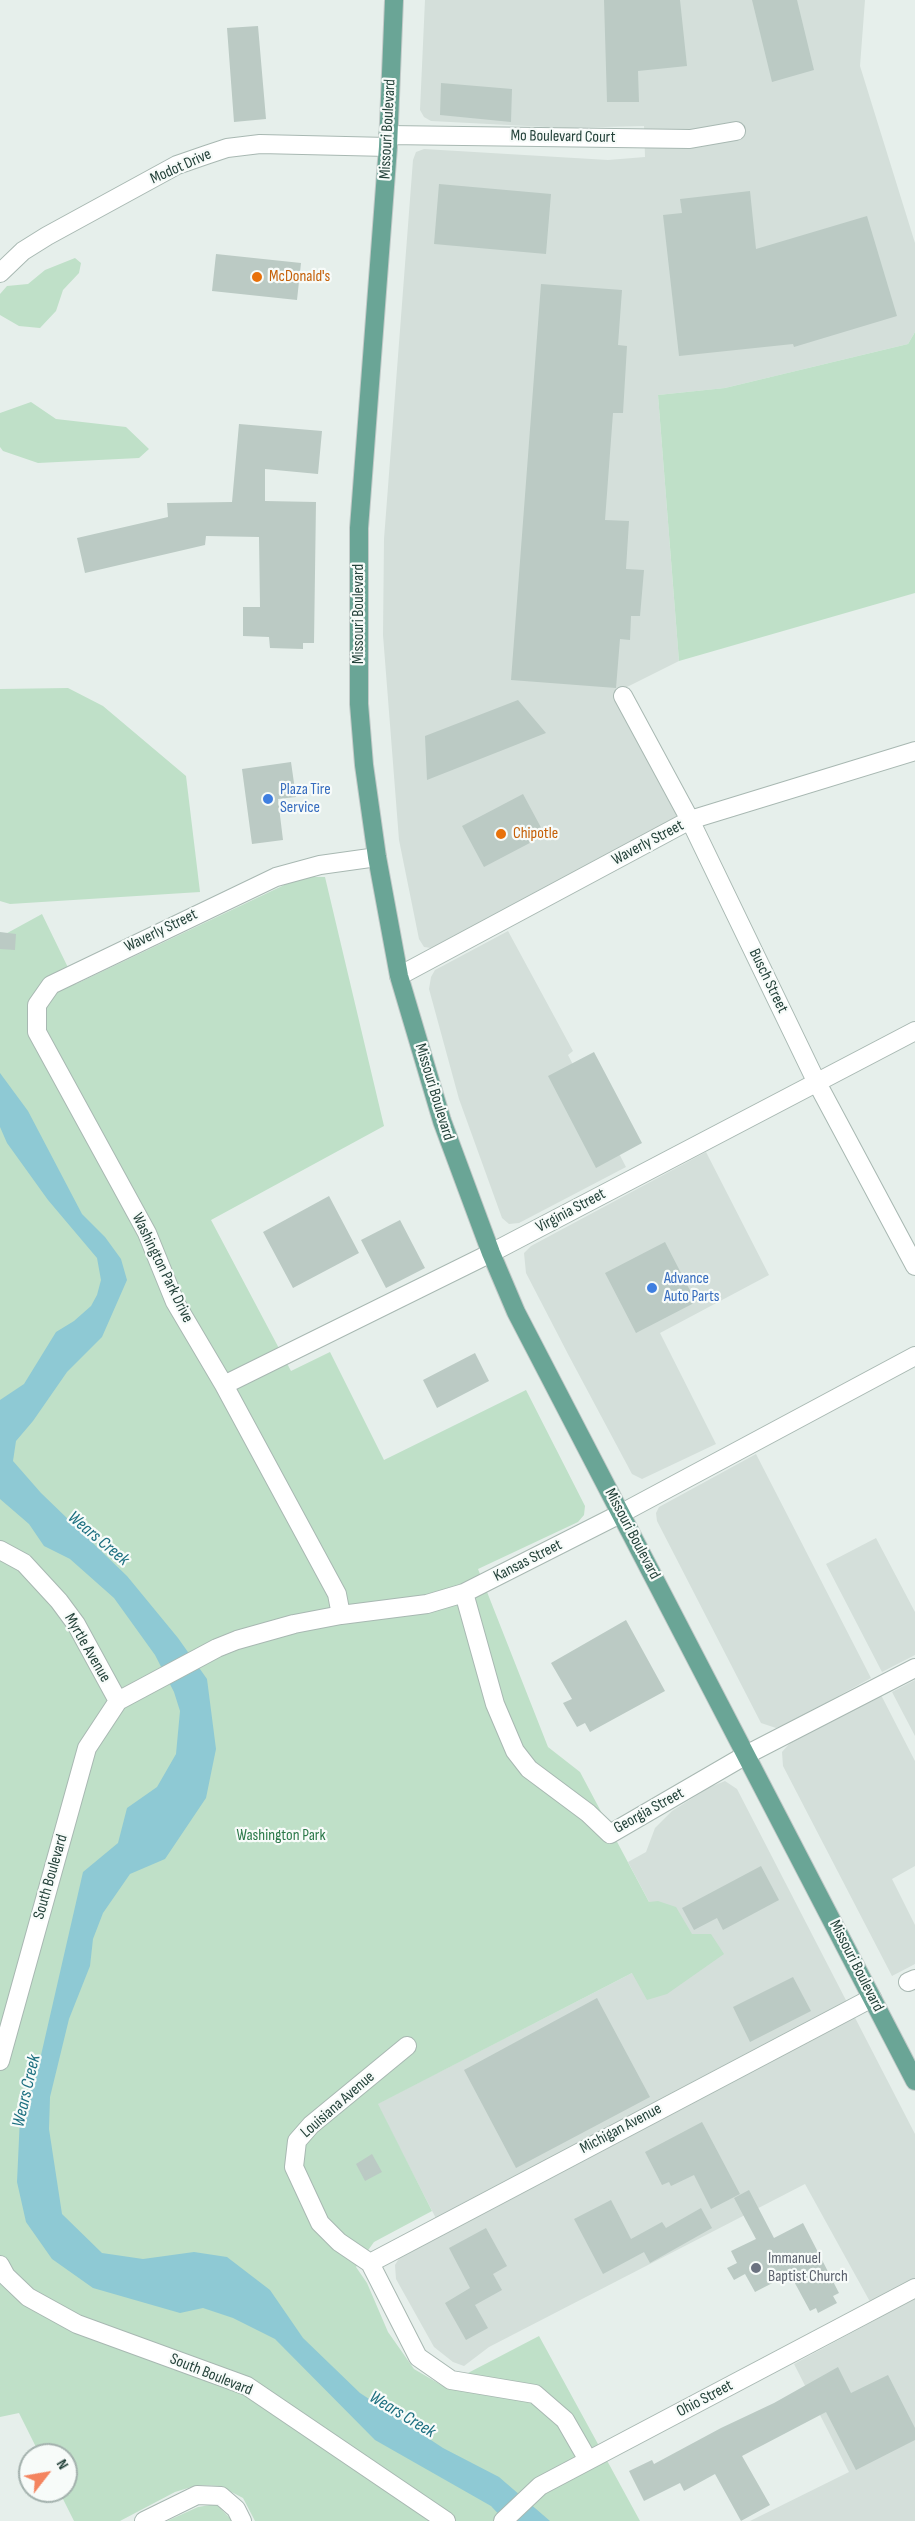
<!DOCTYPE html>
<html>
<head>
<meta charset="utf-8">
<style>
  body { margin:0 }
  #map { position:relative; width:915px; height:2521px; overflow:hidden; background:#e6efeb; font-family:"Sofia Sans Condensed",sans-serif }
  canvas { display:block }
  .north { position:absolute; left:18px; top:2443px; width:60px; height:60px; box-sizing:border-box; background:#f7fbf9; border:2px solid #a3b1ad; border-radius:50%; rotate:59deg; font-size:16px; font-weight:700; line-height:24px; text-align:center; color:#24423a }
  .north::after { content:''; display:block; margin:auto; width:21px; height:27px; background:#f4845f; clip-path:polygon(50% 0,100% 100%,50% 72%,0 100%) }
</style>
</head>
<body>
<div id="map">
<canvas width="915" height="2521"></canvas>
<div class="north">N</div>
</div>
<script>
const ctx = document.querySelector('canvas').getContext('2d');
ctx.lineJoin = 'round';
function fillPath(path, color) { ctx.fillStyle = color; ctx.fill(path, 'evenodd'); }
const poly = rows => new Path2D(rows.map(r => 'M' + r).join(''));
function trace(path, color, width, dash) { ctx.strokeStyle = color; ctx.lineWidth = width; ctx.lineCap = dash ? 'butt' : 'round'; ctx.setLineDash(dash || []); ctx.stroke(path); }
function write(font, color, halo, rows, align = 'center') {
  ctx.font = font + ' "Sofia Sans Condensed",sans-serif'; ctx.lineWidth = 4.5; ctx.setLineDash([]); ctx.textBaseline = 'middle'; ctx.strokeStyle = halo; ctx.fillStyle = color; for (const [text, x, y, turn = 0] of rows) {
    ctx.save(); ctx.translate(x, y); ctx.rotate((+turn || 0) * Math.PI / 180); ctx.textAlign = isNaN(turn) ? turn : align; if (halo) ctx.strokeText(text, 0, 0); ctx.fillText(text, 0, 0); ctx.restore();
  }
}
const built = poly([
  [425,0,865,0,860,66,915,243,915,332,908,344,725,388,658,395,679,661,613,694,677,813,676,817,671,822,431,948,424,947,419,939,399,840,383,635,384,539,413,160,416,152,424,149,608,160,645,157,644,126,566,128,431,121,424,117,420,110],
  [508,931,573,1051,568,1055,626,1167,519,1223,509,1224,502,1218,459,1099,429,989,431,977,435,970],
  [706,1152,769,1275,660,1333,716,1444,642,1479,632,1474,569,1356,526,1273,524,1253,531,1246],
  [756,1454,871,1678,786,1725,776,1728,761,1723,657,1521,656,1513,659,1507],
  [876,1538,915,1612,915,1655,882,1672,826,1564],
  [915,1680,915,1736,892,1692],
  [881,1695,915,1761,915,1866,892,1879,915,1925,915,1964,892,1976,783,1766,782,1752,790,1743],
  [725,1781,737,1789,915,2134,915,2521,750,2521,849,2472,794,2364,879,2318,805,2184,489,2347,464,2366,453,2362,434,2347,396,2279,395,2265,401,2255,443,2232,377,2104,675,1951,628,1862,646,1852,655,1828,672,1811,710,1787]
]);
const green = poly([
  [75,258,81,263,79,273,63,290,56,311,40,328,19,326,0,315,0,294,7,286,28,284,45,270],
  [915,332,915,593,679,661,658,395,725,388,908,344],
  [31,402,56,419,126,427,149,449,139,458,38,463,3,451,0,447,0,413],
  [68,688,103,706,186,776,200,892,10,904,0,901,0,689],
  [301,877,325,877,384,1126,211,1220,291,1371,330,1352,384,1460,526,1390,585,1506,584,1515,578,1522,478,1569,548,1747,580,1772,649,1902,658,1901,676,1907,692,1934,711,1934,724,1954,667,1994,647,2000,632,1973,378,2104,432,2211,374,2242,356,2267,367,2283,388,2332,414,2369,443,2386,539,2336,640,2521,255,2521,243,2498,220,2486,198,2485,175,2492,120,2521,74,2521,59,2491,66,2491,66,2455,40,2455,19,2413,0,2417,0,937,42,914,76,984],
  [216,2504,233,2521,167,2521,198,2507]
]);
const water = poly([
  [0,1073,28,1111,82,1214,105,1237,121,1259,127,1280,102,1337,67,1372,33,1421,16,1441,13,1461,41,1493,127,1576,178,1638,207,1679,216,1749,206,1798,165,1859,130,1874,103,1913,93,1939,90,1966,69,2019,50,2097,49,2129,62,2214,102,2253,143,2259,194,2252,227,2257,270,2290,303,2338,360,2393,443,2448,499,2477,550,2521,505,2521,491,2506,375,2440,275,2339,233,2318,203,2308,180,2313,93,2288,52,2259,26,2222,17,2182,20,2117,36,2077,83,1872,118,1843,127,1808,157,1787,176,1754,180,1711,174,1692,155,1655,114,1598,70,1559,44,1546,29,1524,0,1499,0,1400,24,1384,56,1332,74,1321,91,1306,97,1295,101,1280,97,1258,48,1200,7,1143,0,1127]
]);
const building = poly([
  [604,0,680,0,687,66,638,71,639,102,607,102],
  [752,0,797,0,814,70,772,82],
  [258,26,266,119,234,122,227,28],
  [441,83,512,89,511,122,440,115],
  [439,184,551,194,546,254,434,244],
  [750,191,756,249,867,216,897,316,794,347,793,344,679,356,663,215,682,213,680,199],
  [216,254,301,263,297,300,212,291],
  [541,284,622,290,618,345,627,346,623,413,613,413,605,520,629,521,626,569,644,570,640,616,631,616,630,640,620,639,616,688,511,680],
  [239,424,322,431,318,474,265,469,265,501,316,502,314,643,303,643,303,649,270,648,269,637,243,636,243,607,260,607,259,537,206,536,205,545,85,573,77,538,168,517,167,503,232,502],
  [518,700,546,733,427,780,425,736],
  [291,762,296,797,278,799,283,840,252,844,242,769],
  [523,794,545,835,484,867,462,826],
  [0,932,16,934,15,950,0,949],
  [594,1052,642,1143,596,1168,548,1076],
  [329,1196,359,1253,293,1288,263,1232],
  [400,1220,425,1268,386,1288,361,1240],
  [665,1242,696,1302,636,1333,605,1273],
  [475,1353,489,1381,437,1408,423,1380],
  [626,1620,665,1691,590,1732,585,1723,577,1727,563,1703,572,1699,551,1663],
  [761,1866,779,1900,723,1930,717,1918,694,1930,682,1908],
  [793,1977,811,2011,750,2042,733,2007],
  [597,1998,650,2097,516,2168,464,2070],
  [702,2122,740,2194,711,2209,694,2175,671,2186,669,2182,662,2185,645,2152],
  [372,2154,382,2172,365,2181,356,2164],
  [749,2190,774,2238,803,2223,839,2293,833,2296,837,2303,818,2313,816,2308,810,2311,790,2274,755,2292,745,2274,734,2280,727,2268,737,2263,731,2251,756,2239,734,2198],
  [611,2200,631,2239,662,2222,666,2228,701,2208,712,2228,650,2263,644,2252,603,2274,574,2219],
  [486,2228,507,2266,493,2274,502,2290,475,2305,488,2328,466,2340,445,2303,470,2288,449,2248],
  [838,2367,851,2393,888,2375,915,2428,915,2440,856,2470,826,2412,742,2456,770,2505,741,2521,715,2474,684,2491,680,2483,644,2501,629,2471,652,2460,654,2464,721,2428,774,2403]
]);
const minor = poly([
  [388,135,690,139,736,131],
  [0,273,23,251,47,236,177,165,206,155,227,148,260,144,388,147],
  [623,696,690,820,816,1081,915,1266],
  [399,976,690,820,915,751],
  [224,1385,491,1253,915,1031],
  [0,1550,24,1563,59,1601,76,1624,118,1701],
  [464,1593,495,1704,515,1751,529,1769,588,1813,610,1834,746,1755,915,1668],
  [341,1615,337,1594,224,1385,175,1302,147,1233,37,1032,37,1005,51,985,276,877,320,865,377,857],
  [908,1982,915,1979],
  [407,2046,311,2125,297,2141,294,2167,320,2223,339,2242,370,2263,418,2357,451,2380,535,2394,565,2420,588,2460],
  [0,2061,87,1748,118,1701,217,1648,237,1640,294,1624,341,1615,427,1604,464,1593,622,1513,915,1356],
  [370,2263,872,1998],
  [0,2265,6,2276,28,2297,77,2324,247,2386,446,2521],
  [144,2521,197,2495,221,2496,236,2509,242,2521],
  [503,2521,540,2486,915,2288]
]);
const major = poly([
  [394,0,388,147,359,528,359,704,364,765,377,857,399,976,442,1121,491,1253,516,1312,915,2081]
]);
const markers = [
  [257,277,6,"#e8710a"],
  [268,799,6,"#3f7fe0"],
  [501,834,6,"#e8710a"],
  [652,1288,6,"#3f7fe0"],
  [756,2268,6,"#6b7280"]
];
const streetNames = [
  ["Missouri Boulevard",388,129,-87],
  ["Mo Boulevard Court",563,137,1],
  ["Modot Drive",181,167,-24],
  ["Missouri Boulevard",359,614,-90],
  ["Waverly Street",648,843,-28],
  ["Waverly Street",161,931,-26],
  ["Busch Street",768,981,64],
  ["Missouri Boulevard",434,1092,73],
  ["Virginia Street",571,1211,-28],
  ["Washington Park Drive",162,1268,64],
  ["Missouri Boulevard",632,1534,62],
  ["Kansas Street",528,1561,-27],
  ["Myrtle Avenue",87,1648,60],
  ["Georgia Street",649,1811,-29],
  ["South Boulevard",51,1877,-74],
  ["Missouri Boulevard",856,1966,63],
  ["Louisiana Avenue",338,2105,-41],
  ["Michigan Avenue",621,2129,-28],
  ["South Boulevard",211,2375,22],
  ["Ohio Street",705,2399,-28]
];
const foodNames = [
  ["McDonald's",269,277],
  ["Chipotle",513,834]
];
const shopNames = [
  ["Plaza Tire",280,790],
  ["Service",280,808],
  ["Advance",664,1279],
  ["Auto Parts",664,1297]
];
const parkNames = [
  ["Washington Park",281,1836]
];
const worshipNames = [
  ["Immanuel",768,2259],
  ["Baptist Church",768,2277]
];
const waterNames = [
  ["Wears Creek",98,1539,40],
  ["Wears Creek",27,2091,-77],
  ["Wears Creek",402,2415,31]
];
fillPath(built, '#d4dfda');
fillPath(green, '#bfe0c8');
fillPath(water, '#8ec9d4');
fillPath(building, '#bbcac4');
trace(minor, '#a8b8b2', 20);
trace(major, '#c2cac8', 20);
trace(minor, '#fff', 18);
trace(major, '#6aa596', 18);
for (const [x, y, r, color] of markers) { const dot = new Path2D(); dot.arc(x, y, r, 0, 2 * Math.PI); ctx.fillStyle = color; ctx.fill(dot); trace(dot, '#f7fbf9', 2); }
write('16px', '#24423a', '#f7fbf9', streetNames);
write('16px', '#c56008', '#f7fbf9', foodNames, 'left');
write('16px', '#366cbe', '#f7fbf9', shopNames, 'left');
write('16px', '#2d7a4b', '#f7fbf9', parkNames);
write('16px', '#5b616d', '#f7fbf9', worshipNames, 'left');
write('italic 18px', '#1c6f80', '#f7fbf9', waterNames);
</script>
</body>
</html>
